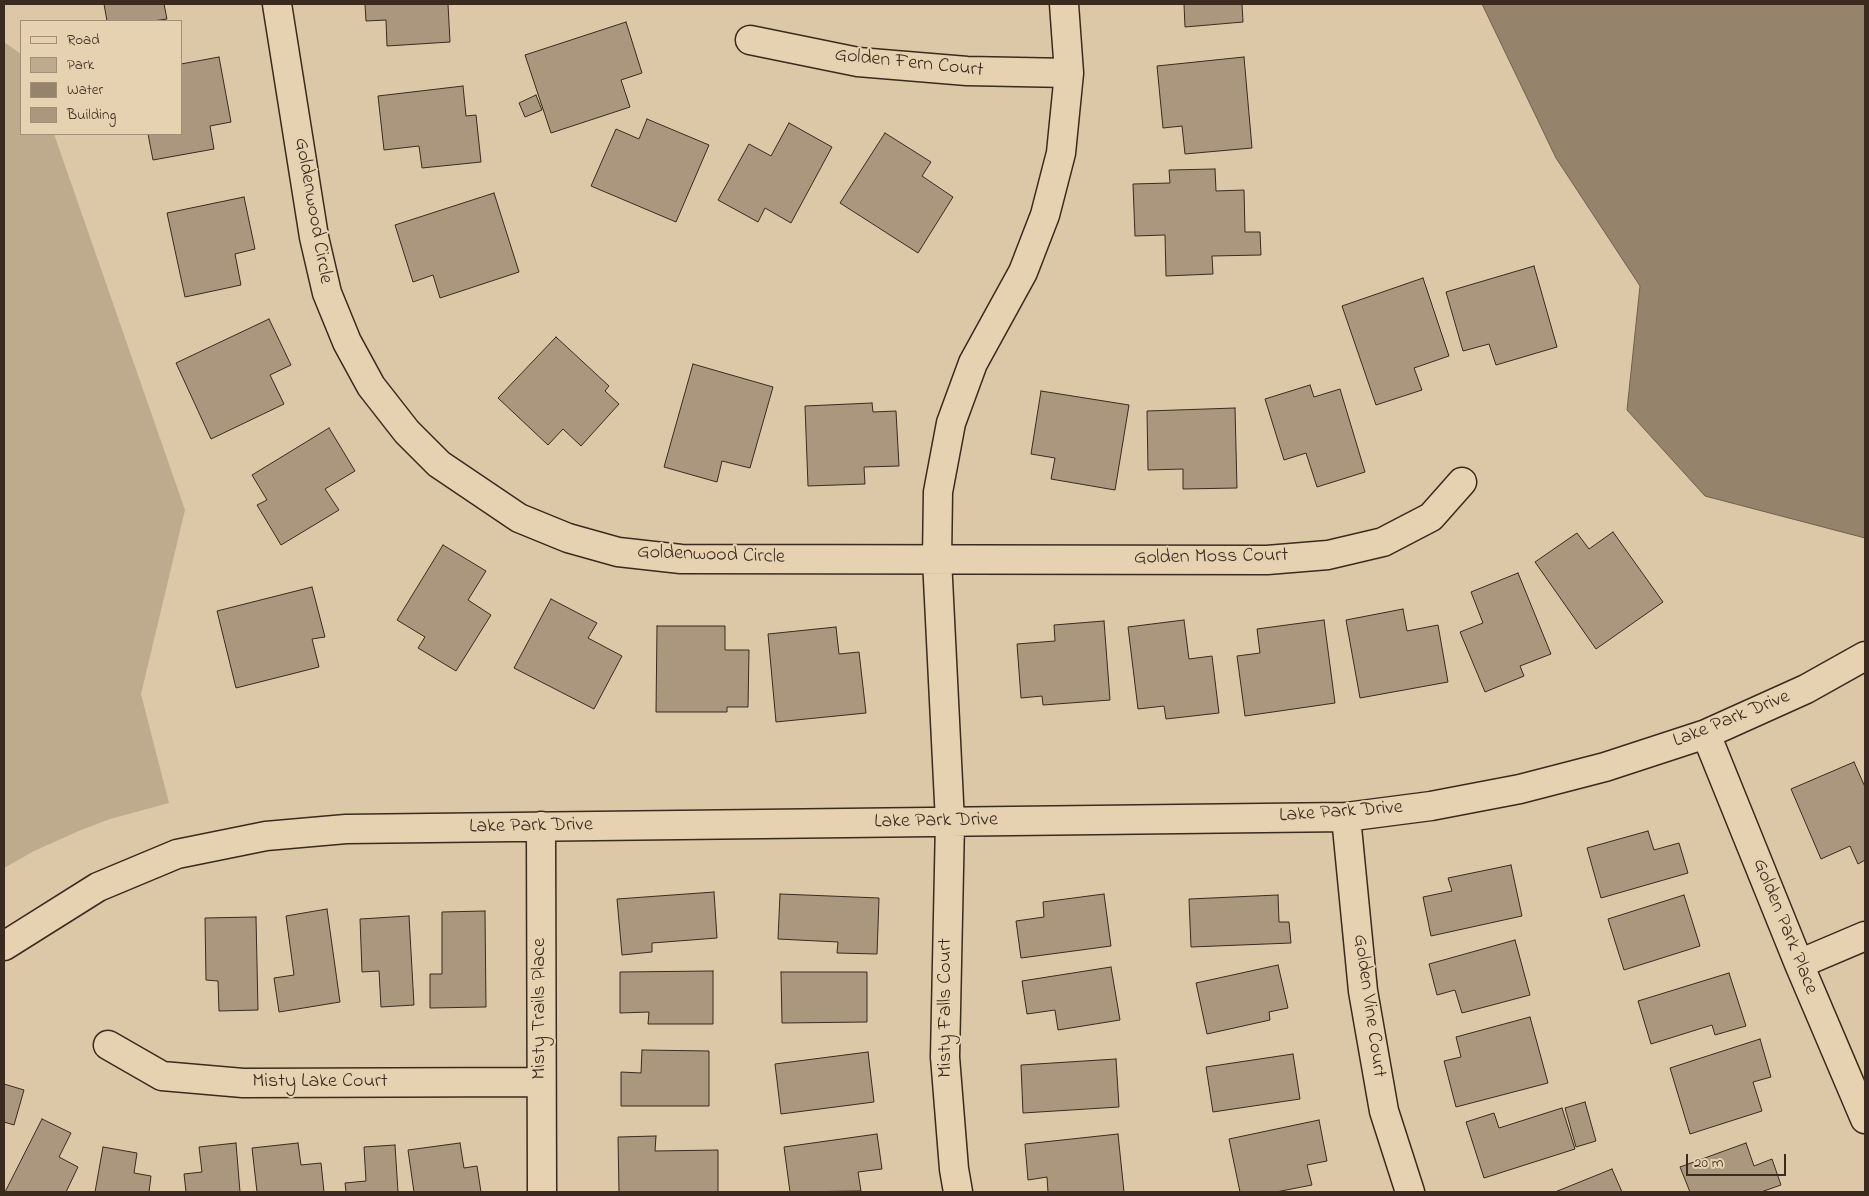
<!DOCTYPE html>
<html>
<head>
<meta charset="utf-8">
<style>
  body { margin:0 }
  #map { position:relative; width:1869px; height:1196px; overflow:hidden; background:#dcc8a7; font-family:"Indie Flower",sans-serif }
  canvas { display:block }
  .frame { position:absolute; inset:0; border:5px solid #3b2a1e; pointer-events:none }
  .legend { position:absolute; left:20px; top:20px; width:162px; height:115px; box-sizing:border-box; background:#e6d2b0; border:1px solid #a28f76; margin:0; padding:6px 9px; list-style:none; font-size:15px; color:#3b2a1e }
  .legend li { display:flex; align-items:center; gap:10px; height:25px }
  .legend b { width:25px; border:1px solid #a28f76 }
  .scale { position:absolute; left:1686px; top:1154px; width:100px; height:22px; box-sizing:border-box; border:2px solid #3b2a1e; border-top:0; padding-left:6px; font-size:15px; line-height:18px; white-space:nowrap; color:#3b2a1e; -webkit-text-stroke:4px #e6d2b0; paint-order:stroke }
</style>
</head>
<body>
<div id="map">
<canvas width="1869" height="1196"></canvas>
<div class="frame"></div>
<ul class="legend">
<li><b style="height:6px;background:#e6d2b0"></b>Road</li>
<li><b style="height:14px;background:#beab8e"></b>Park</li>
<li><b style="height:14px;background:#96836b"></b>Water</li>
<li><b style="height:14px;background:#aa977d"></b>Building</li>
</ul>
<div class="scale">20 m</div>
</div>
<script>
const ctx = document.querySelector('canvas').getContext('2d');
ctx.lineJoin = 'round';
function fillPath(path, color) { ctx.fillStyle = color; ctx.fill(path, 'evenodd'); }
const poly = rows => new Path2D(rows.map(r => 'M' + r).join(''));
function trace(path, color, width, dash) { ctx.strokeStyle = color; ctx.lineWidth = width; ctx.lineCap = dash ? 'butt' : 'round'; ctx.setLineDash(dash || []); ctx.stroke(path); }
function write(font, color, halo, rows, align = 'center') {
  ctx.font = font + ' "Indie Flower",sans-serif'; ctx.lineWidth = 4; ctx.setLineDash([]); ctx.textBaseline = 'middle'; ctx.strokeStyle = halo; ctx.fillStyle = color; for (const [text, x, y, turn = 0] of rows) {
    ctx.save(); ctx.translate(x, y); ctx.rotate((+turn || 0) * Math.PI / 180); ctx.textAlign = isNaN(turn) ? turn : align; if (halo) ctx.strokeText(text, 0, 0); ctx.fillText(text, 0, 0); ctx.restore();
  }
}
const green = poly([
  [4,42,21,54,21,134,54,134,185,510,141,694,169,803,110,819,81,830,34,851,4,868]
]);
const water = poly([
  [1482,4,1865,4,1865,538,1705,496,1627,410,1640,286,1556,158,1482,4]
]);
const building = poly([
  [104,4,164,4,167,19,153,21,107,21,104,4],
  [365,4,448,4,450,42,387,46,386,20,366,21,365,4],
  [1184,4,1242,4,1243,22,1185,27,1184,4],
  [626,22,642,73,621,80,630,107,551,133,525,55,626,22],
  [219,57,231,122,210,126,214,149,153,160,148,134,181,134,181,64,219,57],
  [1244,57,1252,148,1185,154,1182,126,1163,128,1157,66,1244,57],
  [463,86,466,116,476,115,481,162,422,168,419,146,384,150,378,96,463,86],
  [536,95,542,110,525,117,519,103,536,95],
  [647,119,709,145,676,222,591,186,616,129,639,139,647,119],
  [789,123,832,147,791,223,765,208,758,222,718,200,749,144,771,156,789,123],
  [885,133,931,162,922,176,953,197,918,253,840,203,885,133],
  [1215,169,1216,191,1244,190,1245,232,1260,232,1261,255,1212,256,1213,274,1166,276,1165,235,1135,236,1133,184,1170,183,1169,170,1215,169],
  [494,193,519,272,440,298,433,275,413,282,395,225,494,193],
  [244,197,255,249,235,254,241,285,185,297,167,213,244,197],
  [1534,266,1557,347,1496,365,1489,344,1463,351,1446,292,1534,266],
  [1423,278,1449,356,1414,368,1422,390,1376,405,1342,306,1423,278],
  [269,319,291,365,270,375,284,404,211,439,176,363,269,319],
  [556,337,609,386,605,391,619,404,581,446,563,429,548,445,498,398,556,337],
  [693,364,773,387,750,468,722,461,717,482,664,467,693,364],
  [1310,385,1314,397,1340,389,1365,472,1317,487,1306,453,1284,460,1265,399,1310,385],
  [1041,391,1129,405,1115,490,1051,479,1055,458,1031,454,1041,391],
  [872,403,873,412,896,411,899,466,864,467,865,484,808,486,805,406,872,403],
  [1235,408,1237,488,1183,489,1183,469,1148,470,1147,411,1235,408],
  [329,428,355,471,325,489,339,510,281,545,257,505,267,500,252,475,329,428],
  [1613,532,1663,602,1596,649,1535,562,1577,533,1589,549,1613,532],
  [443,545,486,571,468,600,491,615,456,671,418,648,425,637,397,620,443,545],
  [1518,573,1551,654,1520,666,1524,676,1485,692,1460,632,1483,623,1471,592,1518,573],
  [312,587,325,637,312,639,319,667,236,688,217,611,312,587],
  [551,599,597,623,588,638,622,656,594,709,514,668,551,599],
  [1403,609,1407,631,1438,625,1448,682,1360,698,1346,620,1403,609],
  [1184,620,1189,659,1212,656,1219,713,1166,719,1164,706,1138,709,1128,627,1184,620],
  [1324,620,1335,703,1245,716,1237,656,1260,653,1257,629,1324,620],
  [1104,621,1110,700,1043,705,1042,696,1021,698,1017,644,1055,641,1054,625,1104,621],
  [657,626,725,626,725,650,749,650,748,707,727,707,727,712,656,712,657,626],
  [836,627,839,654,859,652,866,713,776,722,768,634,836,627],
  [1854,762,1865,787,1865,860,1858,864,1850,846,1821,859,1791,789,1854,762],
  [1648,831,1654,850,1679,843,1688,873,1601,898,1587,848,1648,831],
  [1511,865,1522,916,1431,936,1423,897,1452,891,1448,878,1511,865],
  [714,892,717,938,652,943,652,952,622,955,617,899,714,892],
  [780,894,879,898,877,954,837,953,838,942,778,939,780,894],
  [1104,894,1111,946,1021,958,1016,921,1044,917,1043,902,1104,894],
  [1278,895,1279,922,1289,922,1291,943,1191,947,1189,899,1278,895],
  [1684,895,1700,946,1624,970,1608,919,1684,895],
  [327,909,340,1002,279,1012,274,978,294,975,286,916,327,909],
  [485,911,486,1007,430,1008,430,974,442,974,442,912,485,911],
  [409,916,414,1005,381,1007,379,971,362,972,360,919,409,916],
  [256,917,258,1010,219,1011,218,981,206,980,205,918,256,917],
  [1515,940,1530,995,1462,1013,1455,990,1437,995,1429,964,1515,940],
  [1278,965,1288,1008,1269,1012,1270,1020,1207,1034,1196,983,1278,965],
  [1111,967,1120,1020,1058,1030,1055,1010,1027,1014,1022,981,1111,967],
  [713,971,713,1024,648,1024,649,1012,620,1013,620,972,713,971],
  [781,972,867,972,867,1022,782,1023,781,972],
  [1729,973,1746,1026,1715,1035,1712,1025,1651,1044,1638,1001,1729,973],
  [1530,1017,1548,1083,1456,1107,1444,1061,1461,1057,1456,1037,1530,1017],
  [1760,1039,1771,1077,1753,1082,1762,1111,1690,1134,1670,1068,1760,1039],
  [642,1050,709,1051,709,1106,621,1106,621,1072,641,1073,642,1050],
  [868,1052,874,1102,781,1114,775,1064,868,1052],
  [1293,1054,1300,1099,1213,1112,1206,1067,1293,1054],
  [1116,1059,1119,1107,1023,1113,1021,1065,1116,1059],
  [4,1084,24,1090,14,1125,4,1122,4,1084],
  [1585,1102,1596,1141,1576,1147,1565,1108,1585,1102],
  [1562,1108,1575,1149,1484,1178,1466,1122,1494,1113,1499,1128,1562,1108],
  [42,1119,71,1133,59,1157,78,1167,66,1192,5,1192,42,1119],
  [1319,1120,1327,1161,1307,1165,1312,1185,1276,1192,1240,1192,1229,1139,1319,1120],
  [877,1134,882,1169,858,1172,861,1191,790,1192,784,1147,877,1134],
  [1118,1134,1124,1192,1048,1192,1047,1177,1028,1180,1025,1144,1118,1134],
  [656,1136,655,1151,718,1150,718,1192,619,1192,618,1137,656,1136],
  [236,1143,240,1192,186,1192,184,1174,202,1172,199,1147,236,1143],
  [298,1143,301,1165,321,1163,324,1192,257,1192,252,1148,298,1143],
  [460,1143,464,1168,477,1166,481,1192,414,1192,408,1150,460,1143],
  [1746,1143,1754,1166,1772,1159,1781,1185,1761,1192,1690,1192,1680,1167,1746,1143],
  [395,1145,398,1192,346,1192,345,1183,366,1181,364,1147,395,1145],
  [103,1147,137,1153,134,1173,151,1176,149,1192,95,1192,103,1147],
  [1612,1169,1622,1192,1555,1192,1612,1169]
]);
const minor = poly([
  [277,4,314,237,327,293,347,342,371,386,407,432,439,464,519,518,568,538,618,552,681,559,1267,560,1328,555,1383,542,1431,517,1462,482],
  [750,40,858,62,967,71,1069,73],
  [1706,734,1799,964,1865,1119],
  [1346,817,1363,991,1384,1111,1410,1192],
  [541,826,542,1192],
  [4,946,98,887,177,854,266,836,346,829,1346,817,1431,806,1520,789,1605,767,1706,734,1806,689,1865,656],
  [1799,964,1865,936],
  [108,1045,162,1076,243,1083,541,1082],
  [958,1192,954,1169,945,1057,950,822,937,559,938,492,951,423,973,363,1023,272,1045,215,1061,153,1069,73,1064,4]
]);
const streetNames = [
  ["Golden Fern Court",909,64,6],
  ["Goldenwood Circle",312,211,80],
  ["Goldenwood Circle",711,556,2],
  ["Golden Moss Court",1211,558,-1],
  ["Lake Park Drive",1732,720,-22],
  ["Lake Park Drive",1341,813,-4],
  ["Lake Park Drive",936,822,-1],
  ["Lake Park Drive",531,827,-1],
  ["Golden Park Place",1784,927,68],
  ["Golden Vine Court",1368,1006,82],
  ["Misty Falls Court",947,1008,-90],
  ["Misty Trails Place",541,1009,-90],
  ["Misty Lake Court",320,1083]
];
fillPath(green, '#beab8e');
fillPath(water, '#96836b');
trace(water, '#725f4c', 1);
fillPath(building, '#aa977d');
trace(building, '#3b2a1e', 1);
trace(minor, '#3b2a1e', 31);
trace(minor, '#e6d2b0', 28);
write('20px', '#3b2a1e', '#e6d2b0', streetNames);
</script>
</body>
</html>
